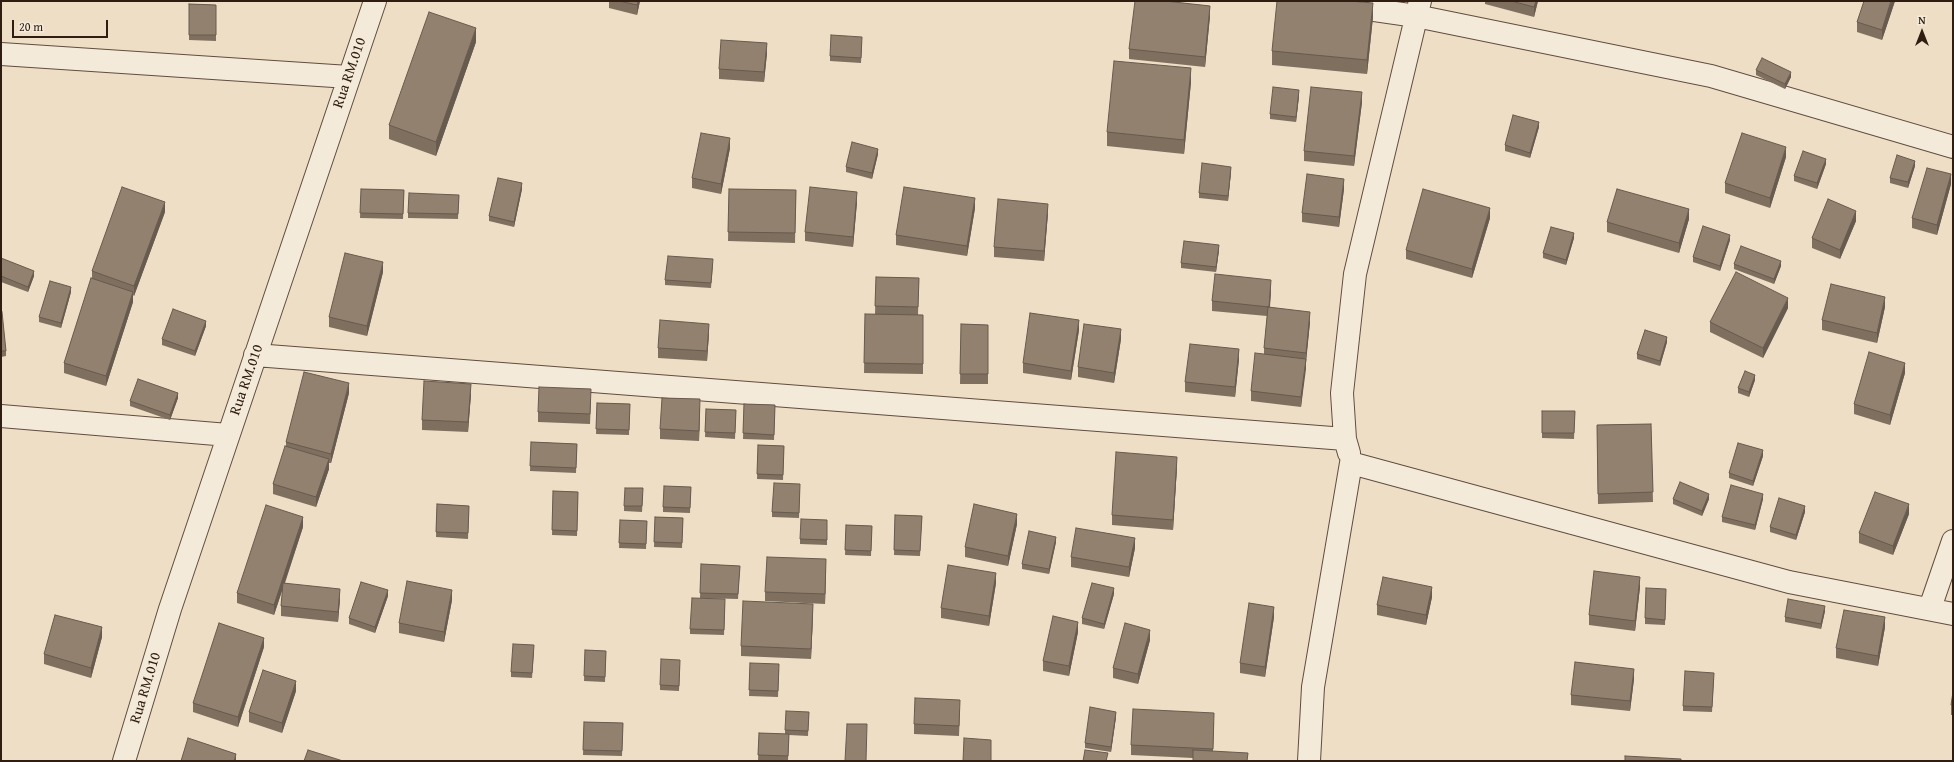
<!DOCTYPE html>
<html>
<head>
<meta charset="utf-8">
<style>
  body { margin:0 }
  #map { position:relative; width:1954px; height:762px; overflow:hidden; background:#eedec5; font-family:"Gentium Book Plus",serif }
  canvas { display:block }
  .frame { position:absolute; inset:0; border:2px solid #301d12; pointer-events:none }
  .north { position:absolute; left:1902px; top:12px; width:40px; height:40px; -webkit-text-stroke:3px #f4ead9; paint-order:stroke; rotate:0deg; font-size:11px; font-weight:700; line-height:16px; text-align:center; color:#301d12 }
  .north::after { content:''; display:block; margin:auto; width:14px; height:18px; background:#301d12; clip-path:polygon(50% 0,100% 100%,50% 72%,0 100%) }
  .scale { position:absolute; left:12px; top:20px; width:96px; height:18px; box-sizing:border-box; border:2px solid #301d12; border-top:0; padding-left:5px; font-size:12px; line-height:14px; white-space:nowrap; color:#301d12; -webkit-text-stroke:3px #f4ead9; paint-order:stroke }
</style>
</head>
<body>
<div id="map">
<canvas width="1954" height="762"></canvas>
<div class="frame"></div>
<div class="north">N</div>
<div class="scale">20 m</div>
</div>
<script>
const ctx = document.querySelector('canvas').getContext('2d');
ctx.lineJoin = 'round';
const poly = rows => new Path2D(rows.map(r => 'M' + r).join(''));
function trace(path, color, width, dash) { ctx.strokeStyle = color; ctx.lineWidth = width; ctx.lineCap = dash ? 'butt' : 'round'; ctx.setLineDash(dash || []); ctx.stroke(path); }
function fillPath(path, color) { ctx.fillStyle = color; ctx.fill(path, 'evenodd'); }
function write(font, color, halo, rows, align = 'center') {
  ctx.font = font + ' "Gentium Book Plus",serif'; ctx.lineWidth = 4; ctx.setLineDash([]); ctx.textBaseline = 'middle'; ctx.strokeStyle = halo; ctx.fillStyle = color; for (const [text, x, y, turn = 0] of rows) {
    ctx.save(); ctx.translate(x, y); ctx.rotate((+turn || 0) * Math.PI / 180); ctx.textAlign = isNaN(turn) ? turn : align; if (halo) ctx.strokeText(text, 0, 0); ctx.fillText(text, 0, 0); ctx.restore();
  }
}
const minor = poly([
  [1312,1,1416,16,1711,76,1953,147],
  [1,54,349,77],
  [255,355,1345,439],
  [1,416,228,435],
  [1349,453,1345,439,1342,393,1355,274,1420,1],
  [1930,608,1953,541],
  [124,761,170,609,375,1],
  [1309,761,1313,687,1351,463,1789,582,1953,614]
]);
const wall = poly([
  [609,1,640,1,637,15,609,8],
  [1485,1,1538,1,1534,17,1485,4],
  [1895,1,1882,40,1857,32,1857,22],
  [189,4,216,5,216,41,189,40],
  [1210,16,1205,67,1129,59,1129,49],
  [1373,17,1367,74,1272,65,1272,51],
  [476,42,436,156,389,139,389,125],
  [862,42,861,63,830,61,830,56],
  [767,53,764,82,719,79,719,69],
  [1756,70,1791,77,1785,89,1756,75],
  [1191,82,1184,154,1107,146,1107,132],
  [1299,96,1296,122,1270,119,1270,114],
  [1362,102,1354,166,1304,161,1304,151],
  [1539,127,1530,158,1505,151,1505,145],
  [730,148,721,194,692,188,692,178],
  [878,154,872,179,846,172,846,167],
  [1786,157,1770,208,1725,193,1725,183],
  [1826,164,1817,189,1794,181,1794,176],
  [1915,166,1908,188,1890,183,1890,178],
  [1231,172,1228,201,1199,198,1199,193],
  [1951,184,1937,235,1912,228,1912,218],
  [361,189,404,190,403,219,360,218],
  [522,189,514,227,489,221,489,216],
  [729,189,796,190,795,243,728,241],
  [1344,189,1339,227,1302,222,1302,213],
  [459,195,458,219,408,218,408,213],
  [857,202,853,247,805,241,805,232],
  [975,208,967,256,896,245,896,235],
  [165,212,134,296,133,295,133,302,106,386,64,373,64,363,92,278,92,271],
  [1048,213,1044,261,994,257,994,247],
  [1490,218,1472,278,1406,259,1406,250],
  [1689,219,1679,253,1607,232,1607,222],
  [1856,221,1840,259,1812,248,1812,238],
  [1574,238,1566,265,1543,258,1543,253],
  [1730,240,1720,271,1693,262,1693,257],
  [1219,250,1216,272,1181,268,1181,263],
  [1,258,34,276,28,292,1,282],
  [713,264,711,288,665,285,665,280],
  [1734,264,1781,266,1774,284,1734,269],
  [383,272,367,336,329,327,329,317],
  [876,277,919,278,918,315,923,315,923,374,864,373,865,314,875,314],
  [1271,290,1270,307,1310,322,1301,407,1251,401,1251,391,1264,354,1264,348,1267,316,1212,311,1212,301],
  [71,292,61,328,39,322,39,317],
  [1885,307,1877,343,1822,330,1822,320],
  [1788,308,1763,358,1710,332,1710,322],
  [1,313,6,351,6,356,1,357],
  [961,324,988,325,988,384,960,384],
  [206,326,195,356,162,345,162,339],
  [1079,330,1071,380,1023,373,1023,363],
  [709,333,707,361,658,358,658,348],
  [1121,339,1114,383,1078,377,1078,367],
  [1667,342,1660,366,1637,359,1637,354],
  [1239,359,1235,397,1185,392,1185,382],
  [1905,373,1890,425,1854,414,1854,404],
  [1755,380,1749,397,1738,393,1738,388],
  [349,393,331,463,329,463,329,469,316,507,273,494,273,484,286,446,286,442],
  [471,394,468,432,422,430,422,420],
  [178,398,170,420,130,406,130,401],
  [591,399,590,424,538,422,538,412],
  [597,403,630,404,629,435,596,434],
  [744,404,775,405,774,440,743,439],
  [700,408,699,441,660,439,660,429],
  [706,409,736,410,735,439,705,437],
  [1575,411,1574,439,1542,438,1542,433],
  [1651,424,1653,502,1598,504,1597,425],
  [531,442,577,444,576,473,530,471],
  [758,445,784,446,783,480,757,479],
  [1763,456,1753,486,1729,478,1729,473],
  [1177,467,1173,530,1112,525,1112,515],
  [691,487,690,513,663,512,663,507],
  [800,489,799,518,772,517,772,512],
  [553,491,578,492,577,536,552,535],
  [643,494,642,512,624,511,624,506],
  [1673,499,1709,499,1702,516,1673,504],
  [1763,499,1755,530,1722,522,1722,517],
  [437,504,469,506,468,539,436,537],
  [1805,512,1796,540,1770,532,1770,527],
  [1909,514,1893,555,1859,543,1859,533],
  [895,515,922,516,920,556,894,555],
  [655,517,683,518,682,548,654,547],
  [620,520,647,521,646,549,619,548],
  [827,520,827,545,800,544,800,539],
  [1017,524,1008,566,965,557,965,547],
  [846,525,872,526,871,556,845,555],
  [303,527,285,583,340,599,338,622,281,616,281,606,283,588,274,615,237,603,237,593],
  [1056,542,1049,574,1022,569,1022,564],
  [1135,548,1129,577,1071,567,1071,557],
  [701,564,740,566,738,599,700,598],
  [826,569,825,604,765,601,765,592],
  [996,583,989,626,941,618,941,608],
  [1640,587,1635,631,1589,625,1589,615],
  [1114,594,1104,629,1082,624,1082,618],
  [1666,594,1665,625,1645,624,1645,618],
  [388,596,375,633,349,624,349,618],
  [1432,597,1426,625,1377,615,1377,605],
  [452,600,444,642,399,633,399,623],
  [725,604,724,635,690,634,690,629],
  [1825,611,1821,629,1785,622,1785,617],
  [813,614,811,659,741,656,741,646],
  [1274,617,1265,677,1240,673,1240,663],
  [1885,627,1878,666,1836,658,1836,648],
  [1078,632,1069,676,1043,671,1043,661],
  [102,637,91,678,44,664,44,654],
  [1150,640,1138,684,1113,678,1113,668],
  [264,647,238,727,193,712,193,703],
  [585,650,606,651,605,682,584,681],
  [534,651,532,678,511,677,511,672],
  [750,663,779,669,778,697,749,696],
  [680,665,679,691,660,690,660,685],
  [1714,678,1712,712,1683,711,1683,706],
  [1634,679,1630,711,1571,705,1571,695],
  [296,691,282,733,249,722,249,712],
  [1953,692,1953,715,1951,715,1951,705],
  [960,710,959,736,914,734,914,724],
  [809,712,808,736,789,735,788,761,758,761,759,733,785,734,785,730],
  [1116,717,1111,752,1085,748,1085,743],
  [584,722,623,723,622,756,583,755],
  [1214,722,1213,751,1193,758,1131,755,1131,745]
]);
const shadedWall = poly([
  [638,1,640,1,637,15,637,5],
  [1536,1,1538,1,1534,17,1534,7],
  [1891,1,1895,1,1882,40,1882,30],
  [1373,3,1373,17,1367,74,1367,60],
  [1210,6,1210,16,1205,67,1205,57],
  [476,28,476,42,436,156,436,142],
  [767,43,767,53,764,82,764,72],
  [1191,68,1191,82,1184,154,1184,140],
  [1791,72,1791,77,1785,89,1785,84],
  [1299,90,1299,96,1296,122,1296,117],
  [1362,92,1362,102,1354,166,1354,156],
  [1539,122,1539,127,1530,158,1530,153],
  [730,138,730,148,721,194,721,184],
  [1786,147,1786,157,1770,208,1770,198],
  [878,149,878,154,872,179,872,173],
  [1826,159,1826,164,1817,189,1817,183],
  [1915,161,1915,166,1908,188,1908,182],
  [1231,167,1231,172,1228,201,1228,196],
  [1951,174,1951,184,1937,235,1937,225],
  [1344,179,1344,189,1339,227,1339,217],
  [522,183,522,189,514,227,514,222],
  [857,192,857,202,853,247,853,237],
  [975,198,975,208,967,256,967,246],
  [165,202,165,212,134,296,134,286],
  [1048,204,1048,213,1044,261,1044,251],
  [1490,208,1490,218,1472,278,1472,269],
  [1689,209,1689,219,1679,253,1679,243],
  [1856,211,1856,221,1840,259,1840,250],
  [1574,233,1574,238,1566,265,1566,260],
  [1730,235,1730,240,1720,271,1720,266],
  [1219,245,1219,250,1216,272,1216,267],
  [1781,261,1781,266,1774,284,1774,279],
  [383,262,383,272,367,336,367,326],
  [34,271,34,276,28,292,28,287],
  [1271,280,1271,290,1269,317,1269,307],
  [71,287,71,292,61,328,61,323],
  [133,292,133,302,106,386,106,376],
  [1885,297,1885,307,1877,343,1877,333],
  [1788,298,1788,308,1763,358,1763,348],
  [1310,312,1310,322,1306,363,1306,353],
  [1079,320,1079,330,1071,380,1071,371],
  [206,321,206,326,195,356,195,351],
  [709,324,709,333,707,361,707,351],
  [1121,329,1121,339,1114,383,1114,373],
  [1667,337,1667,342,1660,366,1660,361],
  [1239,349,1239,359,1235,397,1235,387],
  [1306,359,1306,369,1301,407,1301,397],
  [1905,363,1905,373,1890,425,1890,415],
  [1755,375,1755,380,1749,397,1749,392],
  [349,383,349,393,331,463,331,454],
  [471,384,471,394,468,432,468,422],
  [178,393,178,398,170,420,170,415],
  [700,399,700,408,699,441,699,431],
  [1763,450,1763,456,1753,486,1753,481],
  [1177,457,1177,467,1173,530,1173,520],
  [329,459,329,469,316,507,316,497],
  [1709,494,1709,499,1702,516,1702,511],
  [1763,494,1763,499,1755,530,1755,525],
  [1909,504,1909,514,1893,555,1893,546],
  [1805,506,1805,512,1796,540,1796,535],
  [1017,514,1017,524,1008,566,1008,556],
  [303,517,303,527,274,615,274,605],
  [1056,537,1056,542,1049,574,1049,569],
  [1135,538,1135,548,1129,577,1129,567],
  [826,559,826,569,825,604,825,594],
  [996,573,996,583,989,626,989,616],
  [1640,577,1640,587,1635,631,1635,621],
  [1432,587,1432,597,1426,625,1426,615],
  [1114,588,1114,594,1104,629,1104,624],
  [340,589,340,599,338,622,338,612],
  [388,590,388,596,375,633,375,627],
  [452,590,452,600,444,642,444,632],
  [813,604,813,614,811,659,811,649],
  [1825,606,1825,611,1821,629,1821,624],
  [1274,607,1274,617,1265,677,1265,667],
  [1885,617,1885,627,1878,666,1878,656],
  [1078,622,1078,632,1069,676,1069,666],
  [102,627,102,637,91,678,91,668],
  [1150,630,1150,640,1138,684,1138,674],
  [264,638,264,647,238,727,238,717],
  [1634,669,1634,679,1630,711,1630,701],
  [296,681,296,691,282,733,282,723],
  [1116,712,1116,717,1111,752,1111,747],
  [236,754,236,761,234,761]
]);
const building = poly([
  [619,1,638,1,637,5,619,1],
  [1135,1,1165,1,1210,6,1205,57,1129,49,1135,1],
  [1277,1,1349,1,1373,3,1367,60,1272,51,1277,1],
  [1511,1,1536,1,1534,7,1511,1],
  [1864,1,1891,1,1882,30,1857,22,1864,1],
  [189,4,216,5,216,35,189,35,189,4],
  [429,12,476,28,436,142,389,125,429,12],
  [831,35,862,37,861,58,830,56,831,35],
  [721,40,767,43,764,72,719,69,721,40],
  [1762,58,1791,72,1785,84,1756,70,1762,58],
  [1114,61,1191,68,1184,140,1107,132,1114,61],
  [1273,87,1299,90,1296,117,1270,114,1273,87],
  [1311,87,1362,92,1354,156,1304,151,1311,87],
  [1513,115,1539,122,1530,153,1505,145,1513,115],
  [701,133,730,138,721,184,692,178,701,133],
  [1742,133,1786,147,1770,198,1725,183,1742,133],
  [852,142,878,149,872,173,846,167,852,142],
  [1803,151,1826,159,1817,183,1794,176,1803,151],
  [1897,155,1915,161,1908,182,1890,178,1897,155],
  [1202,163,1231,167,1228,196,1199,193,1202,163],
  [1927,168,1951,174,1937,225,1912,218,1927,168],
  [1307,174,1344,179,1339,217,1302,213,1307,174],
  [498,178,522,183,514,222,489,216,498,178],
  [122,187,165,202,134,286,92,271,122,187],
  [810,187,857,192,853,237,805,232,810,187],
  [904,187,975,198,967,246,896,235,904,187],
  [361,189,404,190,403,214,360,213,361,189],
  [729,189,796,190,795,233,728,232,729,189],
  [1423,189,1490,208,1472,269,1406,250,1423,189],
  [1617,189,1689,209,1679,243,1607,222,1617,189],
  [409,193,459,195,458,214,408,213,409,193],
  [998,199,1048,204,1044,251,994,247,998,199],
  [1828,199,1856,211,1840,250,1812,238,1828,199],
  [1703,226,1730,235,1720,266,1693,257,1703,226],
  [1551,227,1574,233,1566,260,1543,253,1551,227],
  [1184,241,1219,245,1216,267,1181,263,1184,241],
  [1741,246,1781,261,1774,279,1734,264,1741,246],
  [345,253,383,262,367,326,329,317,345,253],
  [668,256,713,259,711,283,665,280,668,256],
  [1,258,34,271,28,287,1,276,1,258],
  [1736,272,1788,298,1763,348,1710,322,1736,272],
  [1215,274,1271,280,1269,307,1212,301,1215,274],
  [876,277,919,278,918,307,875,306,876,277],
  [91,278,133,292,106,376,64,363,91,278],
  [50,281,71,287,61,323,39,317,50,281],
  [1831,284,1885,297,1877,333,1822,320,1831,284],
  [1268,307,1310,312,1306,353,1264,348,1268,307],
  [173,309,206,321,195,351,162,339,173,309],
  [2,312,6,351,1,351,1,313,2,312],
  [1030,313,1079,320,1071,371,1023,363,1030,313],
  [865,314,923,315,923,364,864,363,865,314],
  [660,320,709,324,707,351,658,348,660,320],
  [961,324,988,325,988,374,960,374,961,324],
  [1084,324,1121,329,1114,373,1078,367,1084,324],
  [1645,330,1667,337,1660,361,1637,354,1645,330],
  [1190,344,1239,349,1235,387,1185,382,1190,344],
  [1869,352,1905,363,1890,415,1854,404,1869,352],
  [1255,353,1306,359,1301,397,1251,391,1255,353],
  [1745,371,1755,375,1749,392,1738,388,1745,371],
  [304,372,349,383,331,454,286,442,304,372],
  [138,379,178,393,170,415,130,401,138,379],
  [424,381,471,384,468,422,422,420,424,381],
  [539,387,591,389,590,414,538,412,539,387],
  [662,398,700,399,699,431,660,429,662,398],
  [597,403,630,404,629,430,596,429,597,403],
  [744,404,775,405,774,435,743,433,744,404],
  [706,409,736,410,735,433,705,432,706,409],
  [1542,411,1575,411,1574,433,1542,433,1542,411],
  [1651,424,1653,492,1598,494,1597,425,1651,424],
  [531,442,577,444,576,468,530,466,531,442],
  [1738,443,1763,450,1753,481,1729,473,1738,443],
  [758,445,784,446,783,475,757,474,758,445],
  [285,446,329,459,316,497,273,484,285,446],
  [1116,452,1177,457,1173,520,1112,515,1116,452],
  [1680,482,1709,494,1702,511,1673,499,1680,482],
  [774,483,800,484,799,513,772,512,774,483],
  [1731,485,1763,494,1755,525,1722,517,1731,485],
  [664,486,691,487,690,508,663,507,664,486],
  [625,488,643,488,642,506,624,506,625,488],
  [553,491,578,492,577,531,552,530,553,491],
  [1875,492,1909,504,1893,546,1859,533,1875,492],
  [1779,498,1805,506,1796,535,1770,527,1779,498],
  [437,504,469,506,468,533,436,532,437,504],
  [974,504,1017,514,1008,556,965,547,974,504],
  [266,505,303,517,274,605,237,593,266,505],
  [895,515,922,516,920,551,894,550,895,515],
  [655,517,683,518,682,543,654,542,655,517],
  [801,519,827,520,827,540,800,539,801,519],
  [620,520,647,521,646,544,619,543,620,520],
  [846,525,872,526,871,551,845,550,846,525],
  [1076,528,1135,538,1129,567,1071,557,1076,528],
  [1029,531,1056,537,1049,569,1022,564,1029,531],
  [767,557,826,559,825,594,765,592,767,557],
  [701,564,740,566,738,594,700,593,701,564],
  [948,565,996,573,989,616,941,608,948,565],
  [1594,571,1640,577,1635,621,1589,615,1594,571],
  [1383,577,1432,587,1426,615,1377,605,1383,577],
  [407,581,452,590,444,632,399,623,407,581],
  [361,582,388,590,375,627,349,618,361,582],
  [283,583,340,589,338,612,281,606,283,583],
  [1092,583,1114,588,1104,624,1082,618,1092,583],
  [1646,588,1666,589,1665,620,1645,618,1646,588],
  [692,598,725,599,724,630,690,629,692,598],
  [1788,599,1825,606,1821,624,1785,617,1788,599],
  [743,601,813,604,811,649,741,646,743,601],
  [1249,603,1274,607,1265,667,1240,663,1249,603],
  [1844,610,1885,617,1878,656,1836,648,1844,610],
  [55,615,102,627,91,668,44,654,55,615],
  [1053,616,1078,622,1069,666,1043,661,1053,616],
  [219,623,264,638,238,717,193,703,219,623],
  [1125,623,1150,630,1138,674,1113,668,1125,623],
  [513,644,534,645,532,673,511,672,513,644],
  [585,650,606,651,605,677,584,676,585,650],
  [661,659,680,660,679,686,660,685,661,659],
  [1575,662,1634,669,1630,701,1571,695,1575,662],
  [750,663,779,664,778,691,749,690,750,663],
  [263,670,296,681,282,723,249,712,263,670],
  [1685,671,1714,673,1712,707,1683,706,1685,671],
  [1953,692,1953,705,1951,705,1953,692],
  [915,698,960,700,959,726,914,724,915,698],
  [1090,707,1116,712,1111,747,1085,743,1090,707],
  [1133,709,1214,713,1213,749,1131,745,1133,709],
  [786,711,809,712,808,731,785,730,786,711],
  [584,722,623,723,622,751,583,750,584,722],
  [847,724,867,724,866,761,845,761,847,724],
  [759,733,789,734,788,756,758,755,759,733],
  [188,738,236,754,234,761,181,761,188,738],
  [964,738,991,740,991,761,963,761,964,738],
  [308,750,343,761,304,761,308,750],
  [1085,750,1108,753,1106,761,1083,761,1085,750],
  [1193,750,1248,753,1247,761,1193,761,1193,750],
  [1625,756,1681,759,1681,761,1625,761,1625,756]
]);
const streetNames = [
  ["Rua RM.010",350,73,-71],
  ["Rua RM.010",247,380,-71],
  ["Rua RM.010",146,688,-73]
];
trace(minor, '#604d3f', 24);
trace(minor, '#f4ead9', 22);
fillPath(wall, '#7e6f5f');
fillPath(shadedWall, '#675a4e');
fillPath(building, '#93816f');
trace(building, '#675a4e', 1);
write('15px', '#301d12', '#f4ead9', streetNames);
</script>
</body>
</html>
